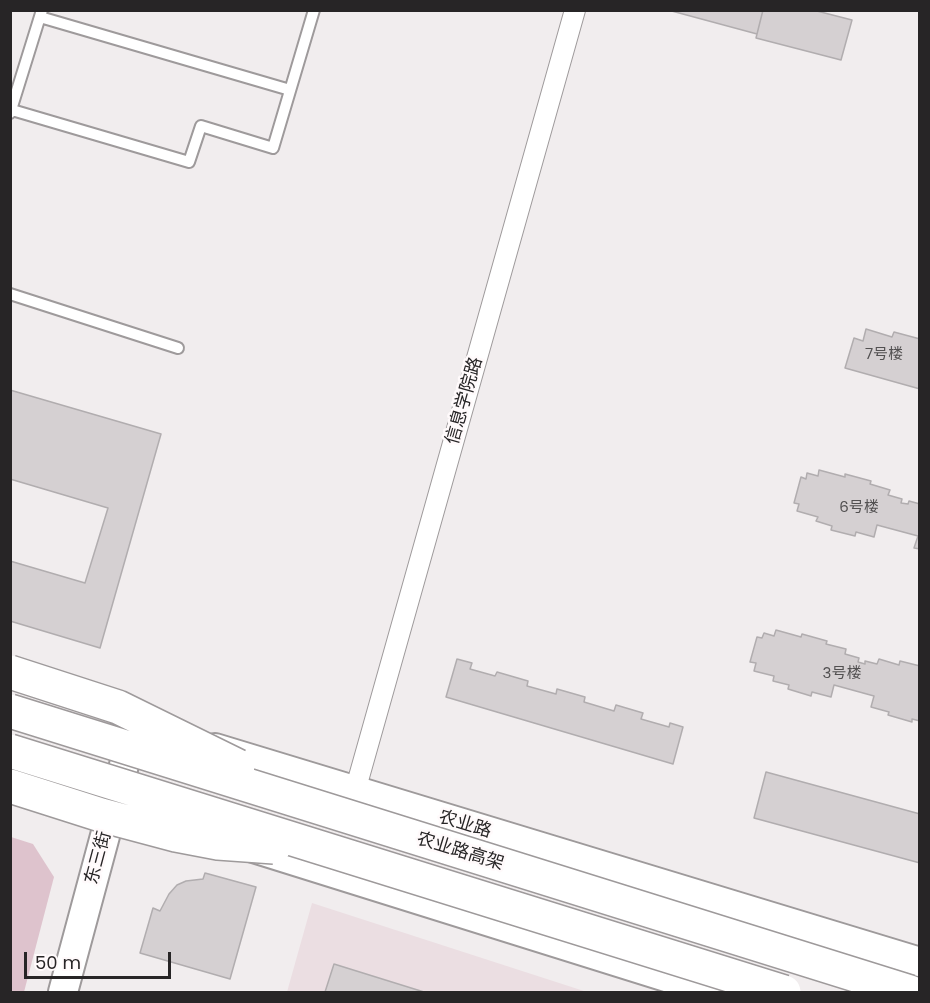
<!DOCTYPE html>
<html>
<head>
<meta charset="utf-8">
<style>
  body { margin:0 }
  #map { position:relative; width:930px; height:1003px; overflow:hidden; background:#f1edee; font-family:Poppins,sans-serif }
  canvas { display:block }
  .frame { position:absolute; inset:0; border:12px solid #272526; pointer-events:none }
  .scale { position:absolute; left:24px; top:952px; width:147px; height:27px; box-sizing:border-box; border:3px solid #272526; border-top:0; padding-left:8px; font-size:18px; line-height:21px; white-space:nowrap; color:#272526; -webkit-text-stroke:4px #fffafb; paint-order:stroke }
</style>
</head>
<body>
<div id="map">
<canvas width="930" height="1003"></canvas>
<div class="frame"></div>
<div class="scale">50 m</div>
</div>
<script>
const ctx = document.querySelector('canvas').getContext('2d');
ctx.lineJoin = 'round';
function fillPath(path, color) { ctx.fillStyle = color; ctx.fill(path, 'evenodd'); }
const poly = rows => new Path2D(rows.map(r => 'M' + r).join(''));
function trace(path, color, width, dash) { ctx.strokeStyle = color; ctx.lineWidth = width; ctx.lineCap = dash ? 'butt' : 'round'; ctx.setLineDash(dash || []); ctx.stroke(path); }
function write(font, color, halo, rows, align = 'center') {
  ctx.font = font + ' Poppins,"Noto Sans SC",sans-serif'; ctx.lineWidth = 5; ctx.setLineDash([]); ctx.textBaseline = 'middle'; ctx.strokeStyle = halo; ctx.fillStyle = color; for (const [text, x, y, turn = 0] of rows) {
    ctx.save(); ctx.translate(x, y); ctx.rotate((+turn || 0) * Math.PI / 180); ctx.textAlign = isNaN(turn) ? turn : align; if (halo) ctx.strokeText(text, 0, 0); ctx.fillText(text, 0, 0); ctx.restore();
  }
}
const built = poly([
  [312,903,587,992,287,992]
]);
const green = poly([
  [11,837,33,844,54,877,24,992,11,992]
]);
const building = poly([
  [668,10,763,10,757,34,668,10],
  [763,10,813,10,852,20,841,60,756,38,763,10],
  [866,329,892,337,894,332,920,339,920,389,845,368,854,338,863,341,866,329],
  [10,390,161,434,100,648,10,621,10,390],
  [819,470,845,477,845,474,871,481,870,484,890,490,888,495,902,499,901,503,908,504,909,501,920,504,920,549,914,548,918,536,877,525,874,537,856,532,855,536,831,530,832,526,816,521,818,517,797,511,799,504,794,503,801,477,806,479,807,473,818,476,819,470],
  [10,479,108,508,85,583,10,561,10,479],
  [776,630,801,637,802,634,827,641,826,644,846,649,845,654,859,658,858,662,865,664,865,661,877,664,879,659,899,665,900,661,920,666,920,721,912,719,912,722,888,715,889,712,871,707,874,696,834,685,831,697,812,692,811,696,788,689,789,685,773,681,774,676,754,671,756,663,750,662,757,637,762,638,764,633,774,636,776,630],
  [457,659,472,663,470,669,495,676,497,672,528,681,527,686,556,694,557,689,585,697,584,702,614,711,616,705,643,713,641,719,669,727,670,723,683,727,673,764,446,697,457,659],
  [766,772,920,814,920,863,754,818,766,772],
  [205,873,256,887,230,979,140,953,153,908,160,911,169,894,177,885,186,881,203,879,205,873],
  [334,964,424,992,325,992,334,964]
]);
const lane = poly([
  [40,17,290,90],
  [12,110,189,162,201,126,273,148,314,10],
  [10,113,42,10],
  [10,294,178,348]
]);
const street = poly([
  [355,791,575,10]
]);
const secondary = poly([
  [215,748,920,962],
  [250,847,714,992],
  [63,992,134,728]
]);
const highwayBridge = poly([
  [10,672,118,707,238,766],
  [10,711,910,992],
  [10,751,784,992],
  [10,786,101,815,176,835,218,843,274,847]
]);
const numberNames = [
  ["7号楼",884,355],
  ["6号楼",859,508],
  ["3号楼",842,674]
];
const streetNames = [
  ["信息学院路",465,401,-74],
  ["农业路",465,825,17],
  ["农业路高架",460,852,17],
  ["东三街",99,858,-75]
];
fillPath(built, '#ebdee2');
fillPath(green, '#dec3cd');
fillPath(building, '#d5d0d2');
trace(building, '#b1adaf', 1.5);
trace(lane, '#9e9a9b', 14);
trace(street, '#9e9a9b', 22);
trace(secondary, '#9e9a9b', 32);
trace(lane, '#fff', 10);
trace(street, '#fff', 20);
trace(secondary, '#fff', 28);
trace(highwayBridge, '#9e9a9b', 36, []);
trace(highwayBridge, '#fff', 33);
write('15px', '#525051', null, numberNames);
write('18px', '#272526', '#fffafb', streetNames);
</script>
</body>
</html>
